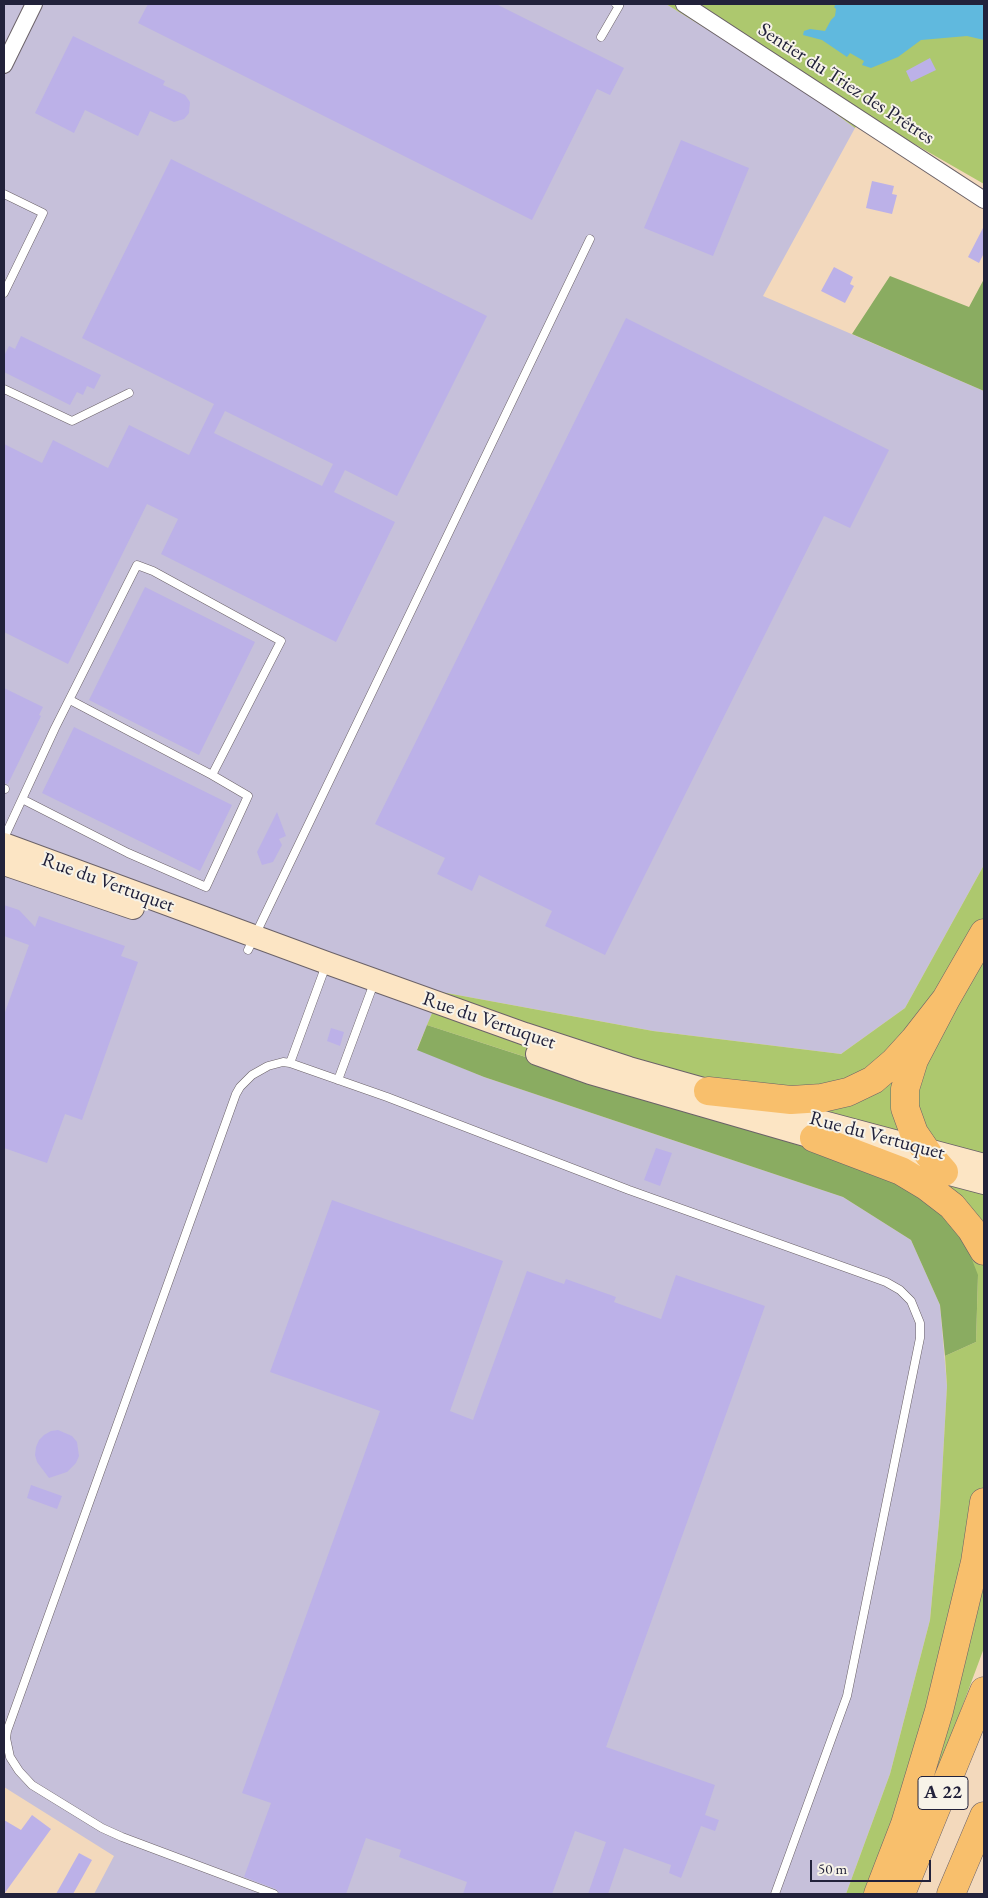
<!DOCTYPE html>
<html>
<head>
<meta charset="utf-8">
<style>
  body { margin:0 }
  #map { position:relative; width:988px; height:1898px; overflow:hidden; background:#f3d9bc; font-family:"EB Garamond",serif }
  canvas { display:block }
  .frame { position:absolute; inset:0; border:5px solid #22223b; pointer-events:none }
  .scale { position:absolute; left:810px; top:1860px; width:121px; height:22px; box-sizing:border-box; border:2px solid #22223b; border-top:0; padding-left:6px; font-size:15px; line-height:18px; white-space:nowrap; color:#22223b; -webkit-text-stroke:4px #f7f3e8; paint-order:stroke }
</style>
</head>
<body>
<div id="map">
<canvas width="988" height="1898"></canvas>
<div class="frame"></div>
<div class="scale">50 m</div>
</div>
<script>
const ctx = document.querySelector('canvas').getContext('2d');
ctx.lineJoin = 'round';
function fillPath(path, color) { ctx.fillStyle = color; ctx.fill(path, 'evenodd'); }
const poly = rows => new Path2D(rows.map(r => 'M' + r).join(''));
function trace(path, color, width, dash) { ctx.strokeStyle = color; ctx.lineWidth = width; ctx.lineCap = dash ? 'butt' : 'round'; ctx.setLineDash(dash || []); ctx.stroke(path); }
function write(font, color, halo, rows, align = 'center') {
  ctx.font = font + ' "EB Garamond",serif'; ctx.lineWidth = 4; ctx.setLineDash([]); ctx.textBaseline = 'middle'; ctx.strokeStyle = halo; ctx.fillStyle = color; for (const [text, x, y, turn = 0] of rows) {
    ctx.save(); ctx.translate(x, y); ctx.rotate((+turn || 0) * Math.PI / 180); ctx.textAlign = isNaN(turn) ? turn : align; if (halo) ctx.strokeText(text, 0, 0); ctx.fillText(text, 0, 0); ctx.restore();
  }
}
const industrial = poly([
  [4,4,666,4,796,84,855,128,763,296,984,391,984,865,905,1008,841,1054,653,1031,441,992,417,1049,484,1077,843,1197,911,1240,940,1305,947,1386,940,1511,930,1620,890,1774,846,1894,94,1894,114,1856,4,1787]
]);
const green = poly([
  [666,4,984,4,984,184,864,115,855,128,796,84],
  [984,865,984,1648,937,1774,908,1776,866,1894,846,1894,890,1774,930,1620,940,1511,947,1386,945,1356,976,1342,978,1276,733,1124,427,1025,441,992,653,1031,841,1054,905,1008]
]);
const forest = poly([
  [890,276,969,307,984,279,984,391,852,334],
  [427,1025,846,1161,892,1180,929,1202,964,1239,978,1275,976,1342,945,1356,940,1305,911,1240,843,1197,484,1077,417,1050]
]);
const water = poly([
  [836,4,984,4,984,40,967,36,921,40,898,57,871,68,862,65,864,61,850,53,847,57,822,40,803,35,804,31,810,29,825,31,831,20,835,16,836,9,834,7]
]);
const building = poly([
  [148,4,496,4,624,68,610,95,597,89,532,220,138,23],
  [73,36,165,81,163,85,185,95,190,102,189,113,184,119,174,122,150,111,138,136,85,110,74,133,35,113],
  [930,58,936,70,911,82,906,71],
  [681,140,749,168,713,256,644,228],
  [171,159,487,316,397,496,345,470,334,492,395,522,336,642,161,554,178,519,147,504,68,664,4,632,4,444,42,463,53,440,108,468,129,425,189,455,214,404,82,338],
  [225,411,333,464,322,486,214,433],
  [872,181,894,186,892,194,897,195,892,214,866,208],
  [984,226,984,253,979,263,968,257],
  [834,267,853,277,850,284,854,286,845,303,821,291],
  [626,318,889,450,850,528,824,516,605,955,545,926,552,911,479,875,472,891,437,874,445,858,375,824],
  [21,336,101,375,94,389,87,386,83,395,77,392,70,405,4,372,4,356,9,346,15,349],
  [145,587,255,642,199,755,89,700],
  [4,688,43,707,39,715,41,716,8,784,4,783],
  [74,727,232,805,200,871,42,793],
  [277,812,286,836,279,839,282,845,273,862,262,865,257,852],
  [4,905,19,910,35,927,39,916,125,946,121,956,138,962,82,1120,65,1114,47,1163,4,1148,4,1015,29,945,4,936],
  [331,1028,344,1032,340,1046,327,1041],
  [656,1148,672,1153,660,1186,644,1180],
  [332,1200,503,1261,450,1411,473,1420,527,1271,564,1284,566,1279,616,1297,614,1302,661,1319,676,1275,765,1306,606,1747,715,1785,705,1815,719,1820,715,1831,701,1826,681,1878,669,1873,671,1865,624,1848,608,1894,588,1894,606,1842,575,1831,552,1894,463,1894,467,1882,399,1857,401,1850,366,1838,346,1894,280,1894,276,1889,244,1877,271,1803,242,1793,380,1411,270,1372],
  [58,1430,72,1436,77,1442,79,1456,76,1463,67,1472,49,1478,37,1462,35,1455,36,1447,39,1440,44,1435,51,1431],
  [31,1485,62,1496,57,1509,27,1498],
  [32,1815,51,1829,4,1894,4,1820,21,1830],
  [79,1853,92,1860,73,1894,56,1894]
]);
const lane = poly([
  [601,37,619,6,616,4],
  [4,194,43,213,4,293],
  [4,389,72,421,129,393],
  [70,700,212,775],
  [4,789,5,789],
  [4,838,55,728,137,565,153,571,281,641,212,775,248,796,206,887,128,853,22,799],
  [248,950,590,239],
  [290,1063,326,965],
  [338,1080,374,983],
  [274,1894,122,1837,102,1828,32,1785,19,1771,10,1757,6,1738,7,1731,236,1094,240,1087,252,1075,268,1066,283,1062,290,1063,387,1097,629,1190,886,1282,900,1290,911,1301,920,1323,920,1338,847,1696,775,1894]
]);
const street = poly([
  [684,4,984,200],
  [4,65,34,4]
]);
const secondary = poly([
  [4,844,327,963,525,1034,629,1068,725,1095],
  [4,864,133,908],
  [537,1054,590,1073,829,1142],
  [763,1106,984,1165],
  [889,1158,984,1183]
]);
const highway = poly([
  [708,1091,791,1100,822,1098,848,1092,873,1080,894,1062,914,1040,946,999],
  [814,1138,901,1171,926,1186,952,1206,971,1229,984,1251],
  [944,1172,929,1155,914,1133,905,1108,905,1089,914,1060,946,999,984,933],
  [878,1894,905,1824,939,1711,975,1562,984,1502],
  [901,1894,984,1691],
  [951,1894,984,1816]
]);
const shields = [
  [943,1793,50]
];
const shieldNames = [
  ["A 22",943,1793]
];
const streetNames = [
  ["Sentier du Triez des Prêtres",846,84,33],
  ["Rue du Vertuquet",108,883,20],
  ["Rue du Vertuquet",489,1021,19],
  ["Rue du Vertuquet",877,1136,15]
];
fillPath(industrial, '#c6c0da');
fillPath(green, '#adc86e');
fillPath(forest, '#8aac61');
fillPath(water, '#60b9de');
fillPath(building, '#bcb1e8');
trace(lane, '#6b6268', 9);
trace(street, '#6b6268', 18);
trace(secondary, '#6b6268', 24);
trace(highway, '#6b6268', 29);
trace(lane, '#fff', 8);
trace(street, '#fff', 16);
trace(secondary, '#fce5c4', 22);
trace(highway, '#f8bf6c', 28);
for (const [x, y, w] of shields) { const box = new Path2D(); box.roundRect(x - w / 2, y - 16.5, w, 33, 4); ctx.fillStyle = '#f7f3e8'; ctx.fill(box); trace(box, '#22223b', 1); }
write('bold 19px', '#22223b', null, shieldNames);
write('20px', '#22223b', '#f7f3e8', streetNames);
</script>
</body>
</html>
